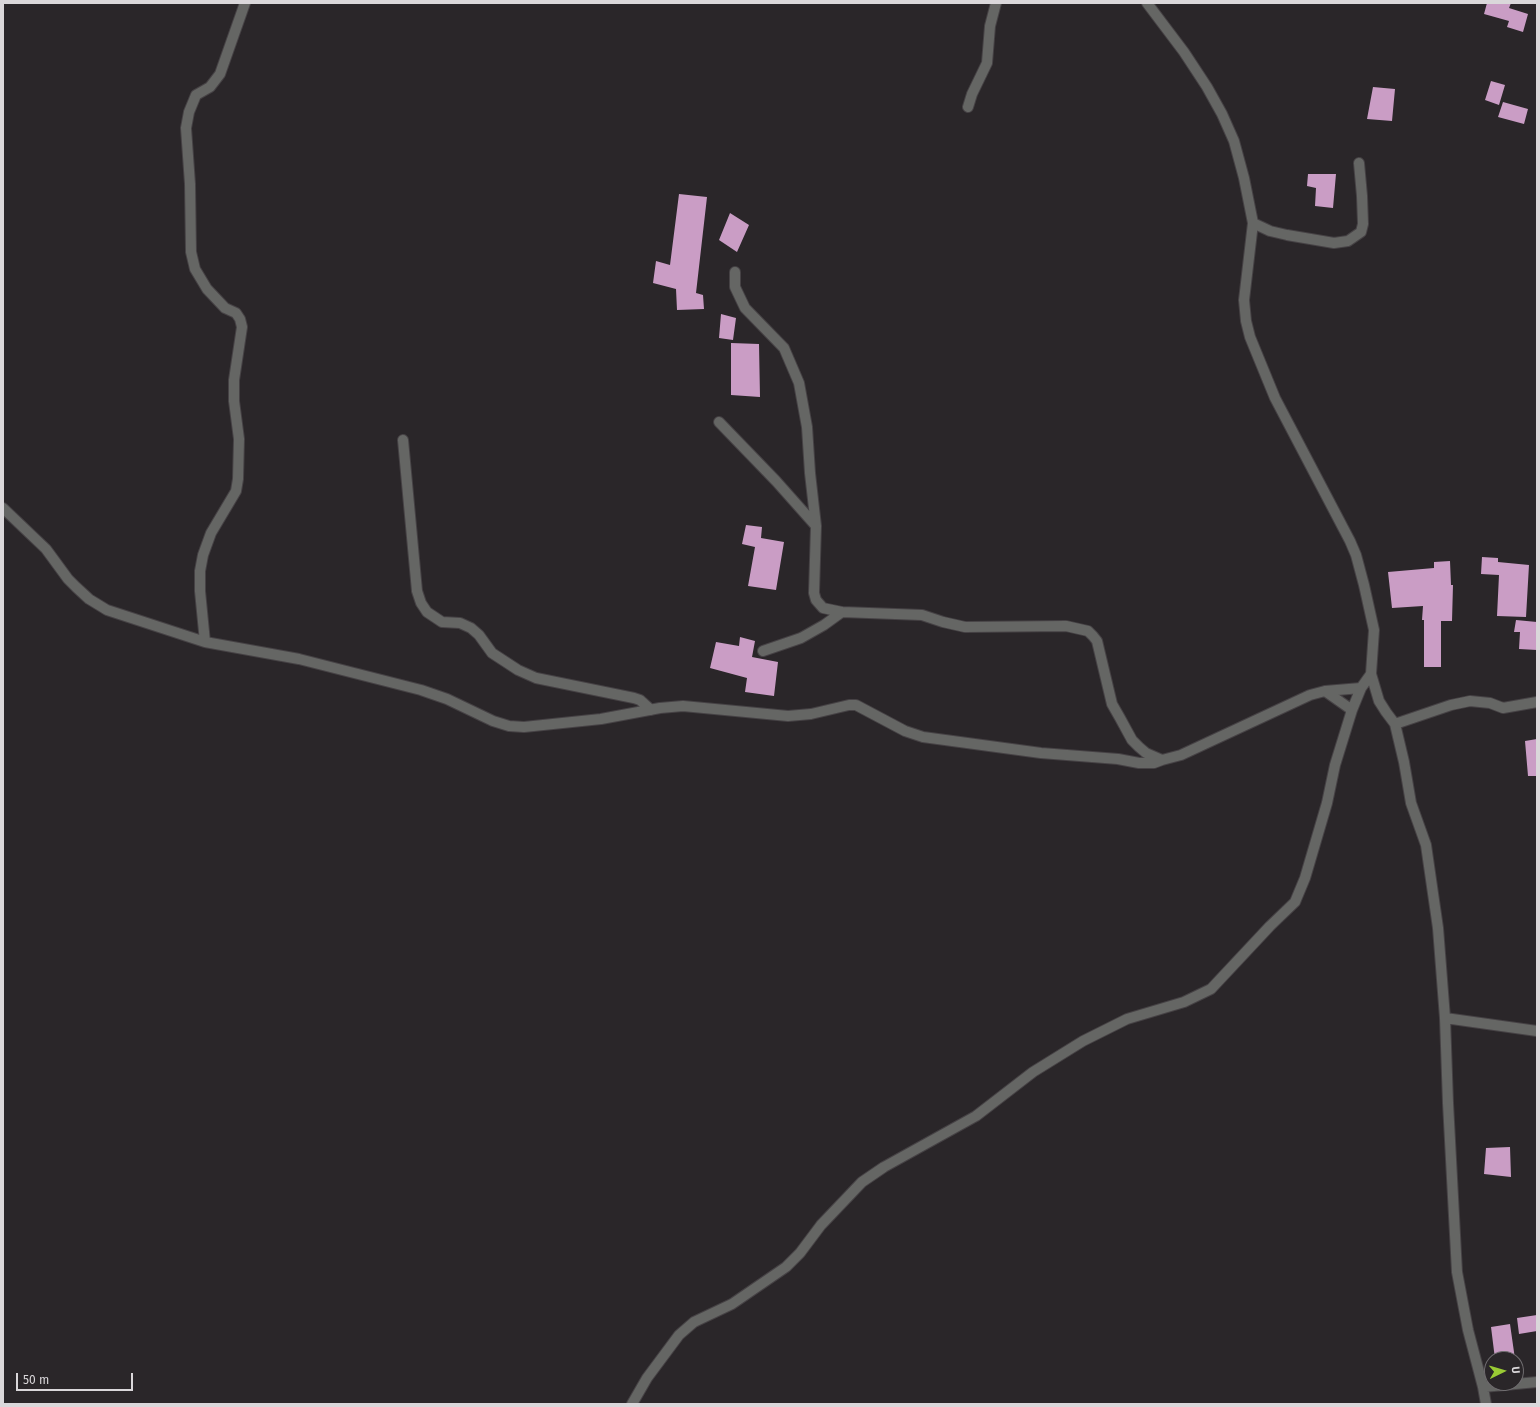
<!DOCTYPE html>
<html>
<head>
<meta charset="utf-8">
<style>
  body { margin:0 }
  #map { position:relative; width:1540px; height:1407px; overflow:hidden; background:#2a2629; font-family:"Fira Sans",sans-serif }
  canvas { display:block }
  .frame { position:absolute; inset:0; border:4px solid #dad7da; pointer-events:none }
  .north { position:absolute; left:1484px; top:1351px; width:40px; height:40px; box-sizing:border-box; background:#2a2629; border:1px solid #706d70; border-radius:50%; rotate:85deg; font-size:11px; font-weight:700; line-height:16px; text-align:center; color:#dad7da }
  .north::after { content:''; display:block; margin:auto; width:14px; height:18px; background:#9acb34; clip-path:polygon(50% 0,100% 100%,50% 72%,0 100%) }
  .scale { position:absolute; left:16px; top:1373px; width:117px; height:18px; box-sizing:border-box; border:2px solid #dad7da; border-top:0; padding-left:5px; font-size:12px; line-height:14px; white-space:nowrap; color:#dad7da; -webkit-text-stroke:3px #2a2629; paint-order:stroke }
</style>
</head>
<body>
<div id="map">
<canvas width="1540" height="1407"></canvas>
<div class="frame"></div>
<div class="north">U</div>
<div class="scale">50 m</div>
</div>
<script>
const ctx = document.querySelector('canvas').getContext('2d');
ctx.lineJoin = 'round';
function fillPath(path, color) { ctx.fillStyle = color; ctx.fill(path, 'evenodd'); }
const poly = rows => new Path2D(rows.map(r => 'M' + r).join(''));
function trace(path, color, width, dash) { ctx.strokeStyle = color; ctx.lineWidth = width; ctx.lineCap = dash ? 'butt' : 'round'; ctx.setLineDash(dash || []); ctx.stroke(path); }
const building = poly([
  [1487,3,1511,3,1509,8,1528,14,1523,32,1507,27,1509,21,1484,14],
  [1491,81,1505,85,1499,105,1485,100],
  [1373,87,1395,89,1392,121,1367,119],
  [1503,102,1528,109,1524,124,1498,117],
  [1308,174,1336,174,1333,208,1315,206,1316,188,1307,186],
  [679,194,707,197,696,293,703,295,704,309,677,310,676,289,653,283,656,261,670,265],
  [730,213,749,225,737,252,719,240],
  [721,314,736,318,733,340,719,338],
  [731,343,759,344,760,397,731,395],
  [746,525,762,527,761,538,784,542,776,590,748,586,755,547,742,544],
  [1482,557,1498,558,1498,562,1529,565,1526,617,1497,616,1499,575,1481,574],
  [1450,561,1451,585,1453,585,1452,621,1441,621,1441,667,1424,667,1424,620,1422,620,1423,606,1392,608,1388,572,1434,568,1434,562],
  [1516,620,1537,622,1537,650,1519,649,1520,632,1514,632],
  [740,637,755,641,752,657,778,662,774,696,745,692,747,678,710,668,716,642,739,646],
  [1537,739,1537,776,1528,776,1525,741],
  [1510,1147,1511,1177,1484,1174,1486,1148],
  [1537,1315,1537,1331,1519,1334,1517,1318],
  [1510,1324,1515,1359,1495,1359,1491,1327]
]);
const minor = poly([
  [1147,3,1184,52,1207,87,1222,114,1234,141,1244,178,1253,223,1244,300,1246,321,1250,337,1275,398,1350,541,1356,555,1364,585,1374,630,1371,674,1379,701,1386,712,1395,724,1404,762,1411,803,1426,845,1438,928,1445,1018,1448,1103,1457,1272,1468,1330,1483,1387,1486,1404],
  [968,107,972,94,987,63,990,26,996,3],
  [1253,223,1270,231,1287,235,1334,243,1348,241,1361,232,1363,224,1362,196,1359,163],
  [735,272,735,287,745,308,784,348,799,383,807,427,810,473,816,526],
  [719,422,776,481,816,526,814,593,816,600,823,608,842,612,922,615,943,622,965,627,1066,626,1088,631,1093,636,1097,641,1112,704,1120,718,1132,740,1139,747,1146,753,1162,760,1181,755,1310,695,1325,691,1361,688],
  [403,440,417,591,421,603,427,612,442,622,460,623,471,628,479,635,492,653,518,670,536,678,634,698,640,700,651,710],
  [3,508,46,549,68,579,76,587,89,599,107,610,205,642,299,659,421,690,447,699,493,721,509,726,524,727,601,719,660,708,683,706,788,716,811,714,849,705,856,705,905,731,923,737,1041,753,1118,759,1139,763,1154,763,1162,760],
  [205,642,200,591,200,571,203,555,211,533,236,491,238,479,239,439,234,401,234,380,242,327,240,319,236,313,225,308,207,289,195,269,191,252,190,184,186,128,189,112,196,95,210,87,220,74,245,3],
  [763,651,801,638,824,625,842,612],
  [1325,691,1352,710],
  [1395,724,1451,705,1470,701,1490,703,1503,708,1537,702],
  [1445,1018,1537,1031],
  [1483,1387,1537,1382],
  [632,1404,647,1378,679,1335,694,1322,732,1304,786,1267,800,1253,821,1225,862,1182,884,1167,976,1116,1033,1072,1083,1041,1127,1019,1184,1002,1211,989,1270,926,1295,902,1305,878,1327,803,1335,765,1352,710,1361,688,1371,674]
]);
fillPath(building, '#ca9dc5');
trace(minor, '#464245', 12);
trace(minor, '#656664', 10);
</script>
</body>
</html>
